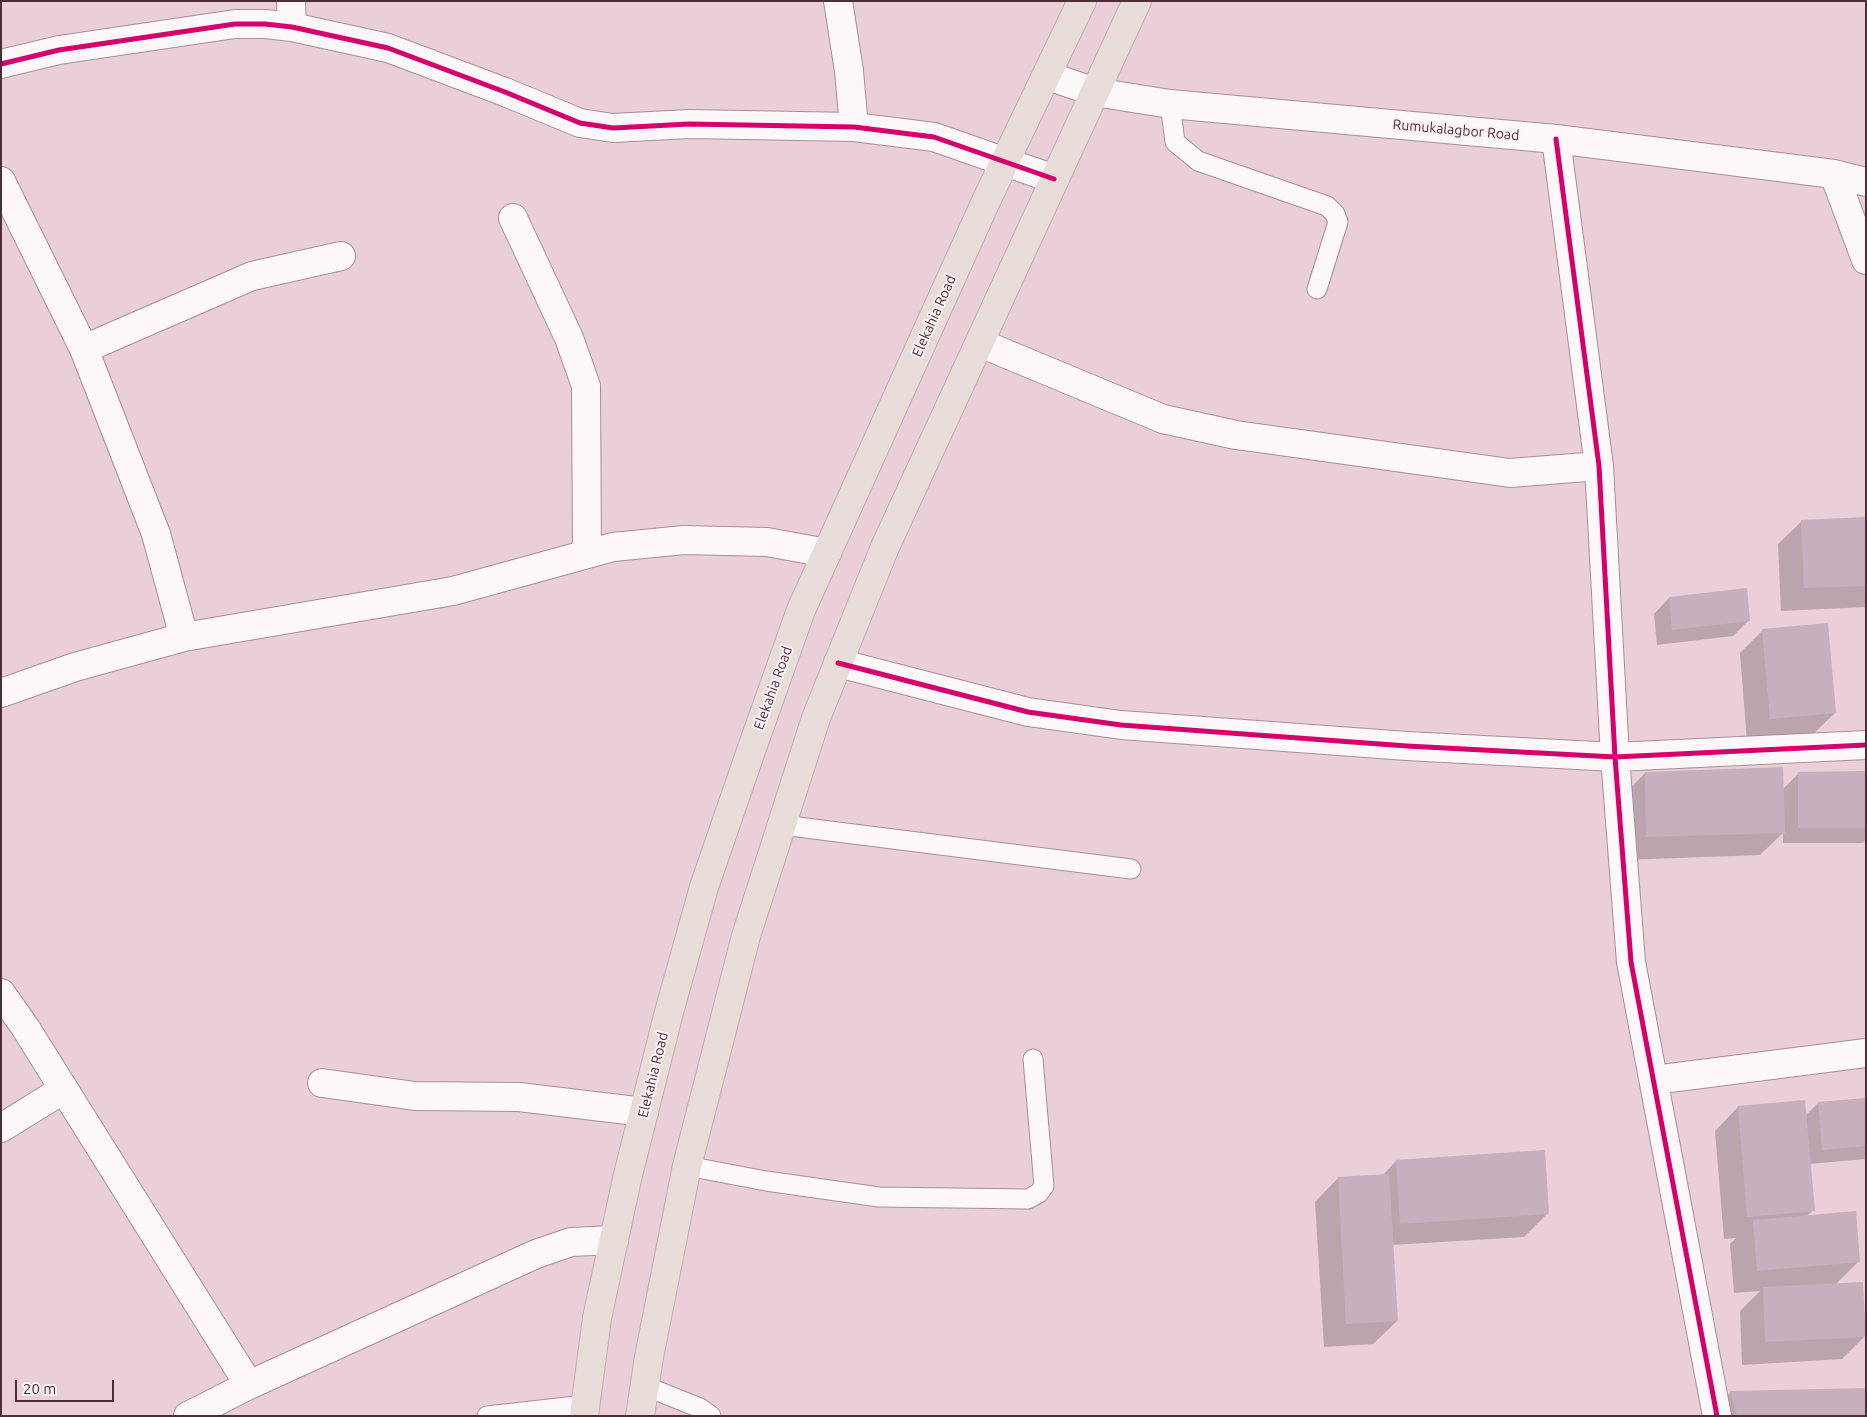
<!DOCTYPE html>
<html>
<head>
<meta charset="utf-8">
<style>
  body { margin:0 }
  #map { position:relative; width:1867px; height:1417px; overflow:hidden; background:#eaced8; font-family:Ubuntu,sans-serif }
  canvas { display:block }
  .frame { position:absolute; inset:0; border:2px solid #4e2d3a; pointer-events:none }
  .scale { position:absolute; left:15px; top:1380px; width:99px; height:22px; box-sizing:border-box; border:2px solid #4e2d3a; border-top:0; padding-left:6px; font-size:15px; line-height:18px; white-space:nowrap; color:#4e2d3a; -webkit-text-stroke:4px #faf1f4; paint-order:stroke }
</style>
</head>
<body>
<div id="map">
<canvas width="1867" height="1417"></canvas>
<div class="frame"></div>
<div class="scale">20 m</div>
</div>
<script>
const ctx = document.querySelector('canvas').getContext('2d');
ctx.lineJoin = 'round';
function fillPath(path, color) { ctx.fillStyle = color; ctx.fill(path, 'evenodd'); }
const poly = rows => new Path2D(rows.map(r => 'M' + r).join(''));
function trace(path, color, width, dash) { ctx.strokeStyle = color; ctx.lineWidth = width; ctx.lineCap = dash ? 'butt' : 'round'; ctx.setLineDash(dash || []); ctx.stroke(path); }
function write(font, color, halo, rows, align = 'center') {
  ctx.font = font + ' Ubuntu,sans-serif'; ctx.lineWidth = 4; ctx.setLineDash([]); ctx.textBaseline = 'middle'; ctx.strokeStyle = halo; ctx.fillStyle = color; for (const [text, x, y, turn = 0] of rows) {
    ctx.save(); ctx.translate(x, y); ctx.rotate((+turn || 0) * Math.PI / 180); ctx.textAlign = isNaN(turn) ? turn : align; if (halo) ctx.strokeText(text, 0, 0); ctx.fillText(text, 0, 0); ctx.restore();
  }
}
const shadow = poly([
  [1866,518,1866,607,1781,611,1778,544,1802,521],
  [1669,598,1749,620,1733,636,1657,645,1654,614],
  [1763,630,1835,713,1811,736,1747,742,1740,653],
  [1866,772,1866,840,1863,843,1783,843,1783,833,1760,855,1623,860,1622,797,1645,773,1783,789,1799,773],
  [1866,1099,1866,1159,1809,1164,1813,1210,1807,1216,1858,1262,1836,1284,1865,1336,1842,1359,1742,1365,1740,1311,1760,1291,1734,1293,1730,1244,1736,1238,1724,1239,1715,1131,1738,1107,1805,1116,1818,1103],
  [1396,1161,1547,1214,1524,1237,1392,1245,1397,1321,1373,1344,1324,1347,1315,1202,1338,1178,1382,1176],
  [1731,1392,1866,1416,1707,1416]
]);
const building = poly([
  [1866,517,1866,586,1804,588,1801,520],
  [1747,588,1750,621,1672,630,1669,597],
  [1828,623,1836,713,1770,719,1762,629],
  [1783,767,1785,833,1646,837,1645,772],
  [1866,771,1866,828,1798,828,1798,772],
  [1866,1098,1866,1146,1822,1150,1818,1102],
  [1805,1100,1815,1211,1747,1217,1738,1106],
  [1545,1150,1549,1214,1400,1224,1396,1160],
  [1389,1174,1398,1321,1346,1324,1338,1177],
  [1856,1211,1860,1262,1757,1271,1753,1220],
  [1863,1282,1866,1337,1765,1342,1763,1287],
  [1866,1388,1866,1416,1737,1416,1730,1391]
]);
const lane = poly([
  [1170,104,1175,142,1198,161,1327,206,1335,214,1338,222,1317,289],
  [782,825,1131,869],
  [687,1166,766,1181,879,1197,1028,1199,1039,1193,1044,1186,1033,1059],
  [645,1386,700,1408,711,1416],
  [487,1416,585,1405]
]);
const street = poly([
  [291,1,292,27],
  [838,1,849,71,854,127],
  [1,64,59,50,235,24,265,24,292,27,388,48,505,92,580,123,613,128,689,124,854,127,934,137,1054,179],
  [1048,76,1095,92,1170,104,1556,139,1834,174,1866,182],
  [1556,139,1599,466,1615,757,1631,962,1717,1416],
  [1834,174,1866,260],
  [1,181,84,349,156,534,184,637],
  [513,218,569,338,586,386,587,554],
  [980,343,1163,419,1236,435,1510,473,1599,466],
  [84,349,252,276,341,256],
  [838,663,1028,712,1121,725,1407,746,1615,757,1866,745],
  [1,693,75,667,184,637,453,591,613,547,684,540,767,542,827,553],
  [1,993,25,1027,249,1385],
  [1654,1080,1866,1053],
  [322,1083,415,1096,519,1097,644,1112],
  [1,1128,64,1089],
  [188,1416,249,1385,536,1254,571,1242,614,1240]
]);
const primary = poly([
  [584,1416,597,1318,627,1179,669,1012,704,887,752,748,801,610,987,199,1082,1],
  [640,1416,649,1357,687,1166,746,936,816,718,885,547,1137,1]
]);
const cycleway = poly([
  [1,64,59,50,235,24,265,24,292,27,388,48,505,92,580,123,613,128,689,124,854,127,934,137,1054,179],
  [1556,139,1599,466,1615,757,1631,962,1717,1416],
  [838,663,1028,712,1121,725,1407,746,1615,757,1866,745]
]);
const streetNames = [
  ["Rumukalagbor Road",1456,130,5],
  ["Elekahia Road",934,316,-66],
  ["Elekahia Road",773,688,-70],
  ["Elekahia Road",653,1075,-76]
];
fillPath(shadow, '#0003');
fillPath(building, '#c8afbd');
trace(lane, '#a78e98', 21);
trace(street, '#a78e98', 30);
trace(primary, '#c0adb4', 30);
trace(lane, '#fcf8f9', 19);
trace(street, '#fcf8f9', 28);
trace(primary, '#e7dcd7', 28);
trace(cycleway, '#d6006c', 5);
write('14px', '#4e2d3a', '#faf1f4', streetNames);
</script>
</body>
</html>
